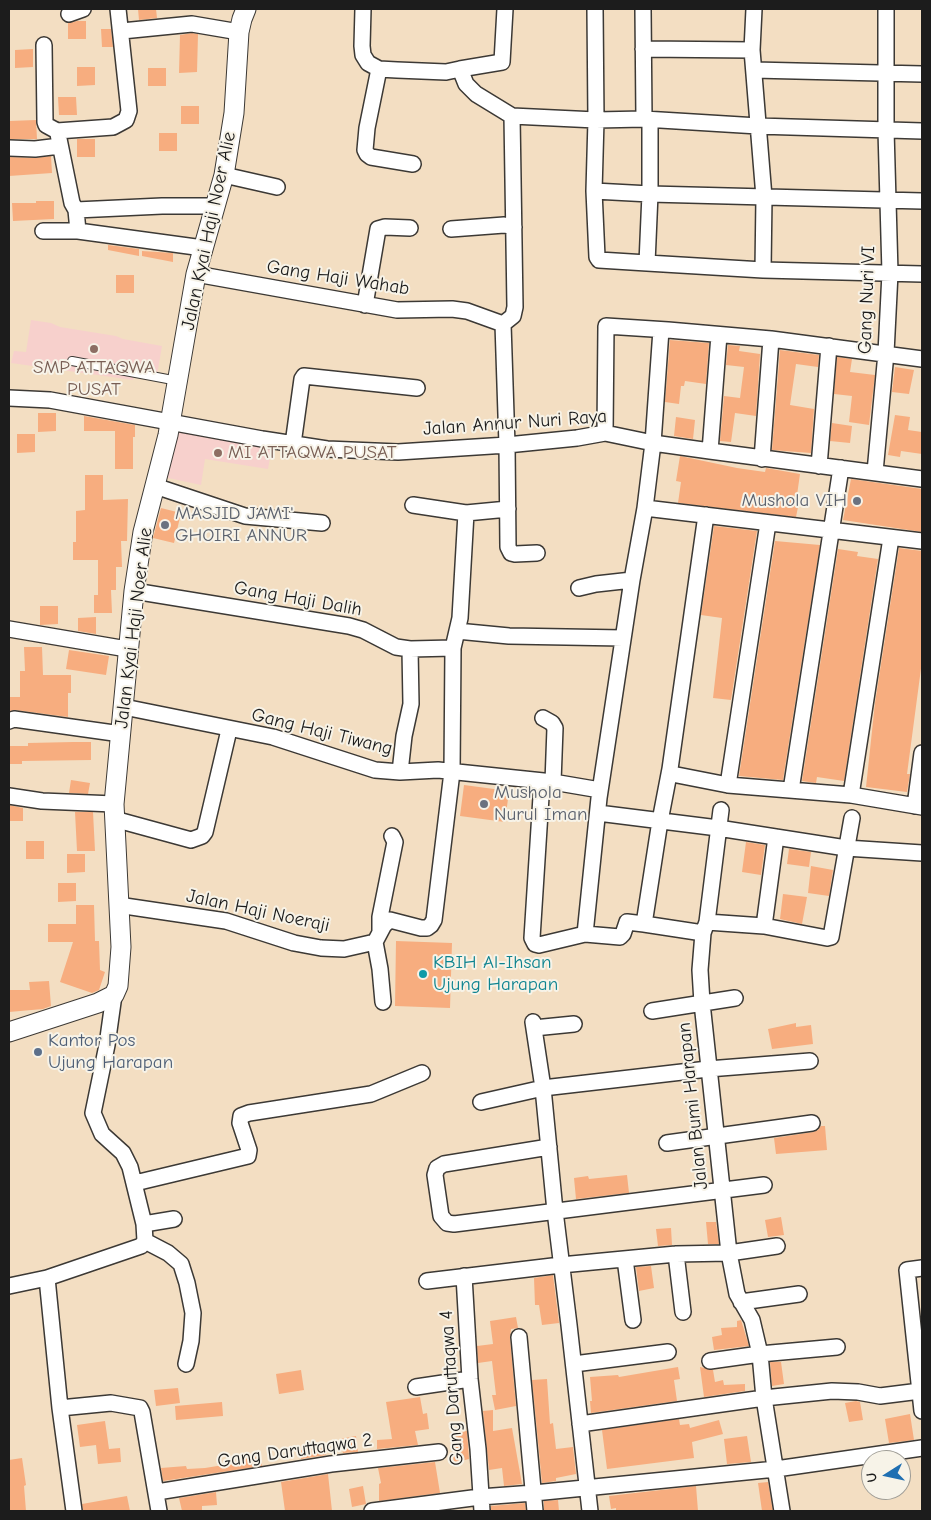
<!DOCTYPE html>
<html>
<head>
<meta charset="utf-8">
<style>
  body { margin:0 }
  #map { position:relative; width:931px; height:1520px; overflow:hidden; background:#f3dec2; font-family:"Comic Neue",sans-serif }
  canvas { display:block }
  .frame { position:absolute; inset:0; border:10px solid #1c1c1c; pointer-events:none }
  .north { position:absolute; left:861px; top:1450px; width:50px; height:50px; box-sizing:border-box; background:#f7f3e8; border:1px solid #9f9d96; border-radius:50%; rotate:260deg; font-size:14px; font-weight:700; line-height:20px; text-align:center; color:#1c1c1c }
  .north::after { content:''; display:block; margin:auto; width:18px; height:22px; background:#1f6fb2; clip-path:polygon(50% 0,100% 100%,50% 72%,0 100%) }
</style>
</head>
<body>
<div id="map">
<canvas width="931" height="1520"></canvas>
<div class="frame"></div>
<div class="north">U</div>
</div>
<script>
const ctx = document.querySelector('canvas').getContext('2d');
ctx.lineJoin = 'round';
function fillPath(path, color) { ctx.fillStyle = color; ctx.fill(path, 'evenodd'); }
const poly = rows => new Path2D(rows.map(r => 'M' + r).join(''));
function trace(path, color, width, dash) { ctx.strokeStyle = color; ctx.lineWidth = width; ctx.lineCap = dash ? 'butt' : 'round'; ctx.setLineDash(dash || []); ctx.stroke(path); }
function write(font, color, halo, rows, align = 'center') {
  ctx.font = font + ' "Comic Neue",sans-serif'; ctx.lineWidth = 4; ctx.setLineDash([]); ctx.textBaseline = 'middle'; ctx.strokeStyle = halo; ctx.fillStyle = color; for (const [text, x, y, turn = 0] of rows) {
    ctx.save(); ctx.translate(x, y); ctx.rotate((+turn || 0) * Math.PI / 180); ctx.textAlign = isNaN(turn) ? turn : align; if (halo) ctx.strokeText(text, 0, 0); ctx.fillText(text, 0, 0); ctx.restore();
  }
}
const built = poly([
  [31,320,51,323,60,327,116,336,123,339,162,346,157,375,135,370,133,380,11,363,14,351,26,352],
  [172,425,272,447,268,469,205,459,201,485,159,476]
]);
const building = poly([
  [138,9,156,9,157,18,139,20],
  [77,21,86,21,86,39,68,39,68,23],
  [101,29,111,29,113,47,102,47],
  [192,33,198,34,197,72,179,73,180,35],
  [33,49,33,67,15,68,15,50],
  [77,67,95,67,95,85,77,86],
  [148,68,166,68,166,86,148,86],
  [58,97,76,97,77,115,59,115],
  [181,106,199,106,199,124,181,124],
  [36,120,37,139,9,139,9,121],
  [159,133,177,133,177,151,159,151],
  [77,139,95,139,95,157,77,157],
  [51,156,52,173,9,176,9,157,35,158],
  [36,201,54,201,54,219,13,221,12,203,36,203],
  [108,245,139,249,139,256,108,250],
  [142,251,173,253,173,262,142,256],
  [116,275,134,275,134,293,116,293],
  [670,340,709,343,706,384,685,381,684,386,681,386,679,404,665,402],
  [728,345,740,346,739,351,760,354,756,416,735,413,731,442,720,441,724,396,740,398,744,367,726,365],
  [780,350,819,355,818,367,796,364,790,405,814,409,811,453,772,450],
  [837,357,852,359,850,372,875,375,869,425,849,422,852,396,834,394],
  [895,367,914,370,909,394,892,392],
  [38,413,56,413,56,431,38,432],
  [895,415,910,417,908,430,922,432,922,454,901,451,900,457,888,455],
  [84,416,135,425,135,437,133,437,133,469,115,469,115,431,84,431],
  [676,417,695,420,693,439,674,436],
  [832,423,852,426,850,443,830,441],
  [17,434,35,434,35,452,17,453],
  [680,456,737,468,765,472,766,468,800,474,796,502,799,502,796,517,678,503,681,482,676,481],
  [85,475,103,475,103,500,128,499,127,541,121,541,122,567,116,567,116,590,111,590,112,613,94,613,94,595,98,595,98,560,73,560,73,542,76,542,76,511,85,510],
  [851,479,922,489,922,532,843,520],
  [161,508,181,513,174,543,153,538],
  [714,526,757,531,731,700,713,698,722,618,701,615],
  [775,541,820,545,783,780,739,776],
  [899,548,922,551,922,661,907,774,910,774,907,792,866,787,875,703],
  [838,549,858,552,857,556,878,559,844,781,817,777,816,783,802,781],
  [40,606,58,606,58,624,40,625],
  [96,617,96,634,78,631,78,618],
  [24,647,42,647,43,675,71,675,71,693,68,693,68,717,15,710,9,711,9,697,20,697,20,671,25,671],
  [69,650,109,656,106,675,66,669],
  [73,742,91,742,91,760,22,761,22,764,9,764,9,746,28,746,28,743],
  [71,780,90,783,88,794,69,793],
  [464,785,509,791,505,822,460,816],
  [9,805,23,808,23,821,9,821],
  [75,812,93,812,95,851,77,851],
  [26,841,44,841,44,859,26,859],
  [746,842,765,845,761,875,742,872],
  [789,849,811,852,809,867,787,864],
  [67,854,85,854,85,872,67,873],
  [811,866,833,870,829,896,808,893],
  [58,883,76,883,76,901,58,902],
  [783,894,807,897,802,924,780,919],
  [76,905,94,905,95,941,99,941,100,970,105,972,99,990,92,993,60,982,73,942,48,942,48,924,76,924],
  [396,941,452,943,450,1008,395,1006],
  [49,981,51,1006,43,1009,9,1012,9,990,30,990,29,982],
  [796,1023,796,1027,811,1025,813,1044,772,1049,768,1029],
  [821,1126,825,1126,827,1150,776,1154,774,1138,813,1132,818,1130],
  [627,1175,629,1193,576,1199,574,1178,588,1176,589,1179],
  [781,1217,784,1235,768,1237,765,1220],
  [706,1222,716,1222,719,1244,708,1244],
  [671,1228,672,1245,658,1246,656,1229],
  [651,1266,654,1288,639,1291,636,1267],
  [553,1275,559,1323,542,1325,539,1305,535,1305,534,1278],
  [516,1317,518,1328,511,1329,510,1338,516,1406,495,1410,492,1395,496,1395,492,1361,478,1363,477,1346,493,1344,490,1321],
  [741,1320,749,1346,714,1350,712,1337,722,1335,721,1328,737,1327,737,1321],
  [770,1362,781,1362,784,1384,772,1386],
  [678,1367,680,1379,674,1380,677,1401,591,1413,590,1401,592,1401,590,1377,618,1375,619,1377],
  [700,1367,713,1370,715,1382,723,1380,724,1385,745,1384,745,1391,704,1397],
  [301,1370,304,1390,279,1394,276,1374],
  [547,1379,550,1424,553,1423,556,1449,573,1447,576,1474,556,1478,556,1481,542,1483,532,1380],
  [178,1388,180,1403,156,1406,154,1390],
  [420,1397,423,1414,427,1413,429,1429,415,1431,418,1445,377,1449,377,1440,392,1439,386,1402],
  [856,1401,860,1402,863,1420,849,1422,845,1403],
  [222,1402,223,1416,176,1420,175,1406],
  [493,1410,493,1431,512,1428,522,1484,504,1486,502,1468,489,1470,483,1411],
  [910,1414,914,1440,889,1443,885,1419],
  [679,1419,680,1425,689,1424,690,1428,719,1420,723,1434,692,1442,694,1458,607,1469,602,1430],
  [105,1421,109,1449,120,1448,121,1462,98,1464,96,1445,80,1447,77,1425],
  [467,1431,469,1459,454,1463,450,1433],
  [356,1436,358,1452,343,1453,340,1439],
  [747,1436,751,1462,727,1464,724,1439],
  [325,1448,326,1455,301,1459,301,1450],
  [261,1457,262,1466,163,1481,161,1468,186,1466,187,1469,205,1468,242,1462,241,1459],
  [22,1458,26,1485,24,1486,26,1511,9,1511,9,1460],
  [435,1462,440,1493,379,1501,379,1484,381,1483,378,1468],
  [328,1474,332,1511,285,1511,281,1482],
  [768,1482,773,1511,762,1511,758,1483],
  [363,1486,366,1504,352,1507,349,1489],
  [696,1486,698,1511,616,1511,616,1508,611,1509,609,1496],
  [216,1492,217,1505,202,1506,202,1510,182,1511,179,1498],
  [127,1496,130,1511,83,1511,82,1504],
  [558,1500,559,1511,544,1511,544,1501],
  [525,1503,526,1511,491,1511,491,1506]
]);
const service = poly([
  [72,361,178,381]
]);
const minor = poly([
  [363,9,362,46,363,55,368,63,379,69,397,70,446,72,460,69,466,84,476,94,512,116,596,120,644,119,758,126,922,131],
  [595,9,596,120,594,191,597,257,599,260,647,263],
  [643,9,644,119],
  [754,9,752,50,764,197,763,270],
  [69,14,83,9],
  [122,31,192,24,239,32],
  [44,45,45,122,46,125,57,131,58,134,72,203,76,210,162,206,214,206],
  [643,49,752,50],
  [379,69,367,128,365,150,367,154,371,157,413,164],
  [460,69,502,62,505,9],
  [754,70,922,74],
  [512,116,515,307,513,316,503,324,507,445,508,547,511,553,515,554,537,553],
  [650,120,650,194,647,263,763,270,922,274],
  [57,131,113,127,126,120,129,111,118,9],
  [9,148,35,149,60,146],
  [224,175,277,187],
  [594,191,650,194,922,201],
  [76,210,78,231,203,248],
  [451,229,504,225,514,227],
  [43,231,78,231],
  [196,274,397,310,452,309,467,311,503,324],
  [365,305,378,229,385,227,410,228],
  [9,398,50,400,262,439,327,449,398,452,507,445,577,438,605,433,653,443,710,451,922,479],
  [605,433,606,326,668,330,771,339,922,359],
  [293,444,302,379,304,376,417,388],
  [710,451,719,335],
  [762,459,771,339],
  [819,466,829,346],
  [875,472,886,353,890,273,886,130,886,9],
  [155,486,245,516,322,523],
  [413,505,466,513],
  [645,508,922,541],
  [706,515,670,769,672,774,728,785,851,795,922,807],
  [579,588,596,584,632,580],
  [134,591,349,626,363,630,396,647,410,649,453,648],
  [9,629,127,649],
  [457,631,509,636,623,638],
  [124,707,273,737,375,770,400,772,438,770,553,782,600,790],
  [543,718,552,723,555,728,553,782],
  [9,721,14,719,121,734],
  [670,769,660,821,644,924,703,933],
  [400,772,404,736,411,704,410,649],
  [542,781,532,938,535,944,539,945,585,934,599,798,632,580,645,508,653,443,661,330],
  [728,785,768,523],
  [791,790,841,468],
  [851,795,891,538],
  [9,796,42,801,114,804],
  [915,806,922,753],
  [721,810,707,922,703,933,700,970,702,1003,729,1253,737,1294,752,1320,760,1354,764,1398,782,1511],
  [598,813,718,828,846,848,922,853],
  [114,819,191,840,202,836,205,832,229,730],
  [118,905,226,921,294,943,321,948,344,949,375,942,384,925,390,920,421,928,427,928,431,925,434,920,452,772,453,648,460,618,466,513,508,509],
  [707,922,764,926,776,837],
  [764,926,827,938,831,937,852,818],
  [380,932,380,917,395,842,392,836],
  [585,934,620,937,623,934,627,922,644,924],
  [375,942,380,969,383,1002],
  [114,995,107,1045,93,1113,102,1134,123,1153,130,1167,144,1224,145,1241],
  [652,1011,735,998],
  [533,1022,543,1088,555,1211,569,1325,590,1511],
  [534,1028,574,1024],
  [481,1102,543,1088,708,1069,810,1061],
  [667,1143,812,1123],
  [549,1147,444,1164,437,1168,435,1175,441,1216,447,1223,454,1224,764,1185],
  [135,1183,248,1156,249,1150,240,1123,241,1116,249,1113,371,1094,422,1073],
  [144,1224,174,1219],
  [145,1241,168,1253,181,1264,187,1283,193,1313,191,1341,186,1364],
  [676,1254,683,1312],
  [625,1259,633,1320],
  [922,1268,907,1270,922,1411],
  [464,1276,470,1379,478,1449,482,1511],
  [47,1278,60,1408,74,1511],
  [427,1281,561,1265,676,1254,729,1253,777,1246],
  [9,1286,47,1278,141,1246,145,1241],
  [741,1302,799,1294],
  [519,1337,535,1511],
  [710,1361,760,1354,837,1347],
  [574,1364,668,1352],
  [416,1387,470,1379],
  [60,1408,111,1403,140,1408,142,1412,159,1511],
  [580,1424,764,1398,832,1391,858,1392,880,1396,920,1391],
  [157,1492,331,1464,439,1452],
  [372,1511,480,1497,534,1493,776,1469,922,1448]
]);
const tertiary = poly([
  [9,1032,98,1003,114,995,118,986,121,947,114,804,134,591,143,532,168,435,196,274,224,175,234,113,239,32,242,19,246,9]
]);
const markers = [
  [94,349,5,"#8d6e63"],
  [218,453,5,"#8d6e63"],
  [857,501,5,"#6b7280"],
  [165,525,5,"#6b7280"],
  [484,804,5,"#6b7280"],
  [423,974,5,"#0f9aa8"],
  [38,1052,5,"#5c6f8a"]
];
const streetNames = [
  ["Jalan Kyai Haji Noer Alie",209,231,-78],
  ["Gang Haji Wahab",338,278,9],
  ["Gang Nuri VI",867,300,-88],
  ["Jalan Annur Nuri Raya",515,423,-4],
  ["Gang Haji Dalih",298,599,10],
  ["Jalan Kyai Haji Noer Alie",134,628,-83],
  ["Gang Haji Tiwang",322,732,14],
  ["Jalan Haji Noeraji",258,911,12],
  ["Jalan Bumi Harapan",693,1106,-96],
  ["Gang Daruttaqwa 4",452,1388,-94],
  ["Gang Daruttaqwa 2",295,1451,-8]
];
const educationNames = [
  ["SMP ATTAQWA",94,368],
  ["PUSAT",94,390],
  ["MI ATTAQWA PUSAT",228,453,"left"]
];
const worshipNames = [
  ["Mushola VIH",847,501,"right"],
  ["MASJID JAMI'",175,514],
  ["GHOIRI ANNUR",175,536],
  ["Mushola",494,793],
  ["Nurul Iman",494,815]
];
const cultureNames = [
  ["KBIH Al-Ihsan",433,963],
  ["Ujung Harapan",433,985]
];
const serviceNames = [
  ["Kantor Pos",48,1041],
  ["Ujung Harapan",48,1063]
];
fillPath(built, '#f7d0cc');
fillPath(building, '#f7ad7f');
trace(service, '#3c3935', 10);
trace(minor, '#3c3935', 18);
trace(tertiary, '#3c3935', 21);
trace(service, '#fff', 8);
trace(minor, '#fff', 15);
trace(tertiary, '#fff', 19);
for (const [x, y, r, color] of markers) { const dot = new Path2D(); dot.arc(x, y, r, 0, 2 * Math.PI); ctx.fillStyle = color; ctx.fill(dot); trace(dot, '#f7f3e8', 2); }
write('19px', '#1c1c1c', '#f7f3e8', streetNames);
write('19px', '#785e54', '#f7f3e8', educationNames);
write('19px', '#5b616d', '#f7f3e8', worshipNames, 'left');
write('19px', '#0d838f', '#f7f3e8', cultureNames, 'left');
write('19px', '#4e5e75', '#f7f3e8', serviceNames, 'left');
</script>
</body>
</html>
